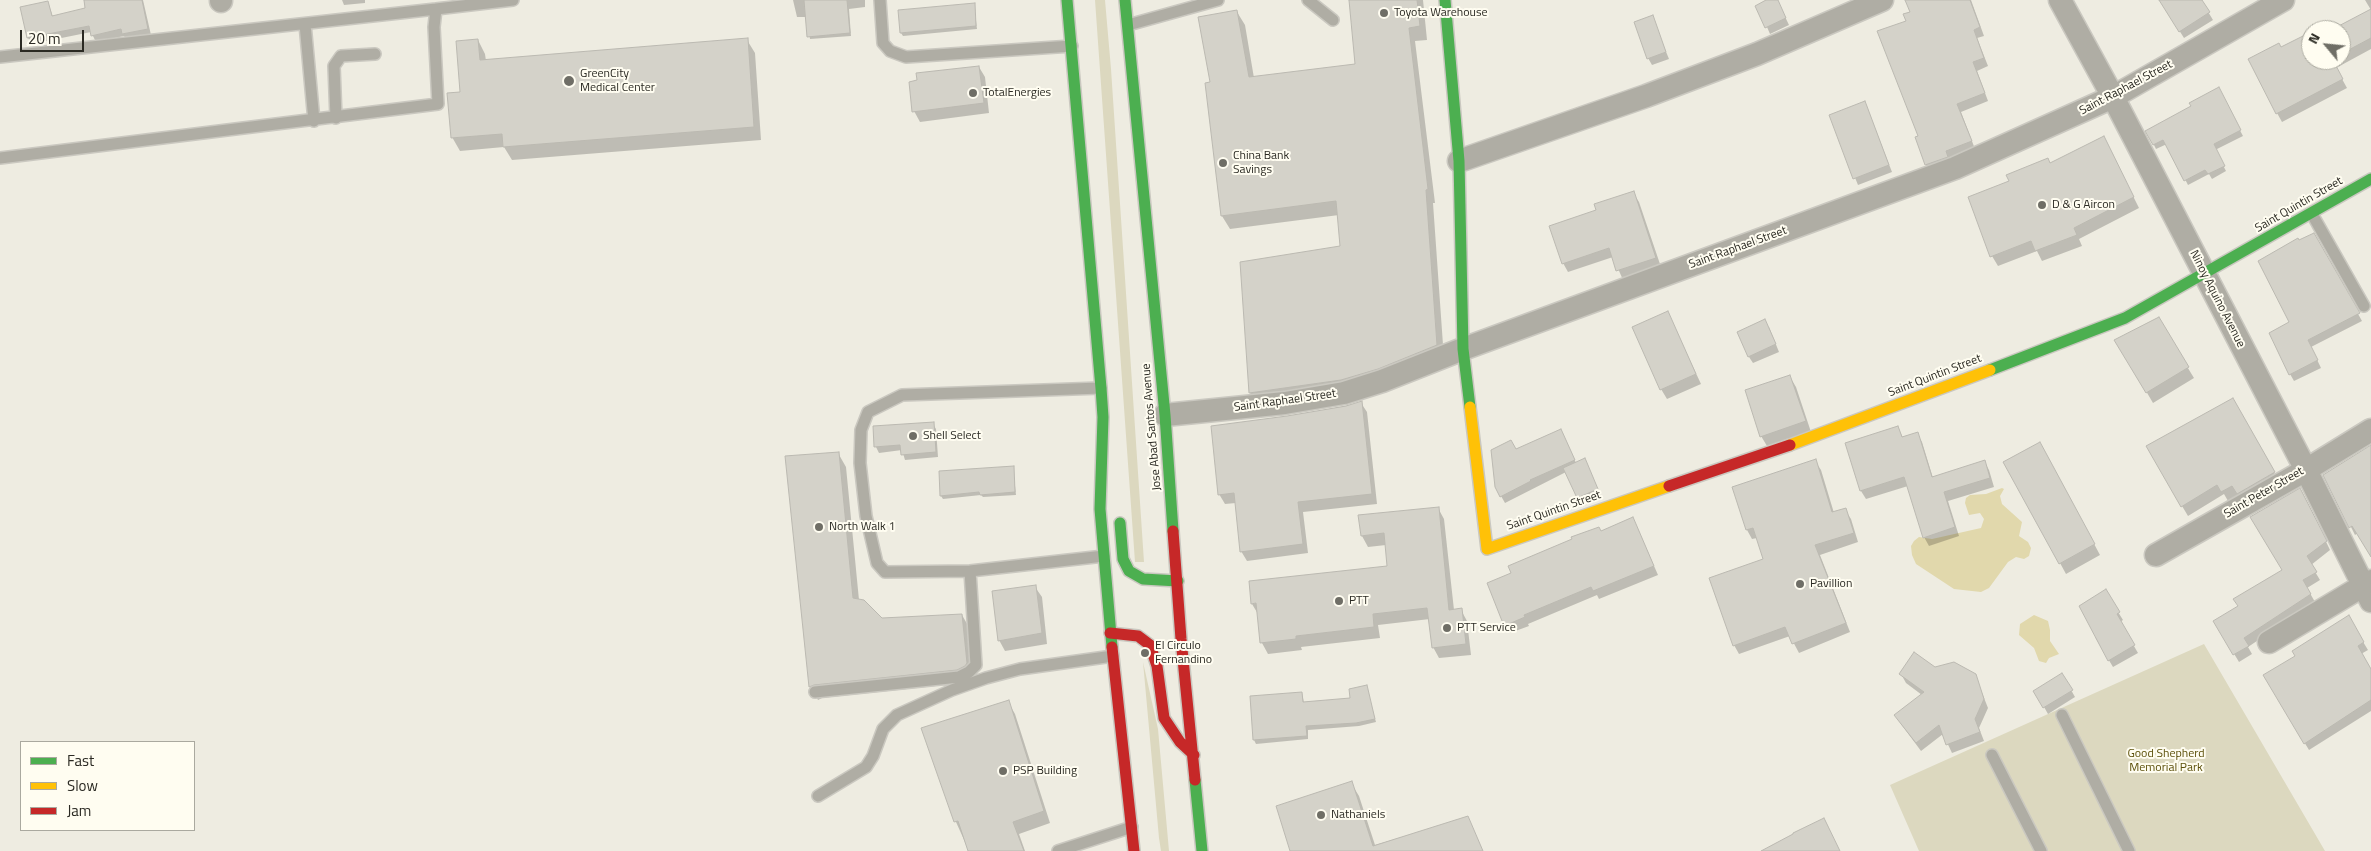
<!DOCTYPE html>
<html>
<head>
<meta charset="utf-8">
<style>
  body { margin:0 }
  #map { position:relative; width:2371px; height:851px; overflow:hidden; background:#eeece1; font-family:"Titillium Web",sans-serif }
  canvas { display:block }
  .legend { position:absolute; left:20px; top:741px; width:175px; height:90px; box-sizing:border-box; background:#fffdf1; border:1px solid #aaa99f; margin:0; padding:6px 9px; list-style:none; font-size:15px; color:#2b2a23 }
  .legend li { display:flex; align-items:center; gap:10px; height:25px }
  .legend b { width:25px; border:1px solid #aaa99f }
  .north { position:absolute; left:2301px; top:20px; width:50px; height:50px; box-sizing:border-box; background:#fffdf1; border:1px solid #aaa99f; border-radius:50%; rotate:298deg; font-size:14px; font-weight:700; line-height:20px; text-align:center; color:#2b2a23 }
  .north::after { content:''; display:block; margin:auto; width:18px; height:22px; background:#6f6e66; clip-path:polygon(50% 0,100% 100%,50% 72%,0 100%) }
  .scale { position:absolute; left:20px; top:30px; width:64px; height:22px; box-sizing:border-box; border:2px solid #2b2a23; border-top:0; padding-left:6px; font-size:15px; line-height:18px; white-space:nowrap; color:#2b2a23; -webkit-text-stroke:4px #fffdf1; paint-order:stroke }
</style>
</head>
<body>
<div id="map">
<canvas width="2371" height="851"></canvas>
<ul class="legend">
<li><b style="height:6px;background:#4caf50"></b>Fast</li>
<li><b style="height:6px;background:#ffc107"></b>Slow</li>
<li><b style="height:6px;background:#c62828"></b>Jam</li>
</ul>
<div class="north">N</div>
<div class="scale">20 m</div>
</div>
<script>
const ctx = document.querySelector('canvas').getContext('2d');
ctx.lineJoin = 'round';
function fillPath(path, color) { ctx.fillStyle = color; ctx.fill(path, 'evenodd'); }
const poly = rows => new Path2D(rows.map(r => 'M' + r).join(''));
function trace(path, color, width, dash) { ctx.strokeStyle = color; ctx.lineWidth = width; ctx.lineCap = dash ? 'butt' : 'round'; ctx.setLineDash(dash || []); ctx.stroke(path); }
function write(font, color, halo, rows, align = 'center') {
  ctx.font = font + ' "Titillium Web",sans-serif'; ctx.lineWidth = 4; ctx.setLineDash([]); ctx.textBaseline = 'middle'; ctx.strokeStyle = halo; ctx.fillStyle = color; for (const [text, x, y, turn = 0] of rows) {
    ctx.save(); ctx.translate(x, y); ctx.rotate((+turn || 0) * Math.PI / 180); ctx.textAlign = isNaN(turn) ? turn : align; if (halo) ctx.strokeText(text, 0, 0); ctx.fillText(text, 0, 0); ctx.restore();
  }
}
const green = poly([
  [1095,0,1105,0,1111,69,1144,562,1135,562],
  [2204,644,2325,851,1919,851,1890,785],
  [1143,662,1158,729,1169,851,1161,851,1159,838]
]);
const water = poly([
  [2002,488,2004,489,2000,496,2002,504,2022,522,2019,536,2028,542,2031,548,2029,556,2024,559,2016,557,2008,562,1989,588,1981,592,1954,589,1916,564,1912,555,1911,546,1914,541,1919,537,1932,539,1981,528,1984,519,1980,513,1969,515,1965,503,1966,498,1970,495,1986,494],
  [2034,615,2048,621,2050,630,2050,641,2059,654,2049,658,2046,663,2039,661,2034,648,2019,635,2020,624]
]);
const shadow = poly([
  [85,0,143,0,151,35,127,40,124,36,96,42,91,32,32,44,28,38,22,8,48,2,53,17,87,9],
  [342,0,365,0,365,3,344,5],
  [793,0,865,0,865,7,849,9,851,36,810,39,807,17,797,17],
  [1350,0,1423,0,1427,40,1415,41,1435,203,1433,203,1444,359,1258,406,1250,393,1242,263,1342,247,1339,215,1230,229,1222,216,1212,83,1237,12,1245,25,1254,78,1356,65],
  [1769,0,1777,0,1789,25,1770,34,1767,27],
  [1907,0,1971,0,1984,36,1977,38,1988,66,1977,71,1988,101,1961,112,1975,149,1931,173,1926,165,1920,137,1907,21,1912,13],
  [2160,0,2201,0,2213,20,2184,38],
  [2365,0,2371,0,2371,10],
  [974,4,977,29,903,36,901,33],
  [2371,11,2371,49,2336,68,2347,88,2282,122,2277,113,2281,49,2311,33,2311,60,2341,60,2341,30,2334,30],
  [1652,17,1669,59,1652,65,1648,58],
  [478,40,485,54,486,61,747,40,755,53,761,140,512,160,504,147,460,151,452,137,461,94],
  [979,67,985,77,989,113,920,122,914,111],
  [2218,89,2243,136,2215,150,2226,171,2212,179,2209,174,2188,185,2167,144,2156,149,2147,131,2193,107],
  [1868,110,1892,172,1858,185,1830,116],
  [2109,148,2139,208,2079,239,2082,246,2042,261,2037,251,1998,266,1992,256,2050,165],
  [1633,193,1639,202,1661,267,1623,280,1613,257,1568,272,1563,263,1598,211],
  [2314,235,2362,321,2311,347,2321,368,2294,381,2290,374,2291,323,2299,242],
  [1668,313,1701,384,1667,399,1661,389],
  [2158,319,2194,378,2153,403,2116,340],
  [1769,327,1779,352,1753,363,1749,357],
  [1790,377,1796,387,1811,432,1767,446,1761,436],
  [2232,400,2280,483,2243,503,2238,495,2228,501,2224,494,2188,516,2147,447],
  [1361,403,1367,412,1377,504,1303,512,1308,553,1247,561,1241,551,1236,503,1225,504,1219,494,1287,417],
  [933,424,936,429,938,457,905,460,902,450,879,453,876,447,874,427],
  [1898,427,1903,438,1917,434,1922,442,1933,478,1984,461,1989,470,1994,487,1948,501,1959,536,1929,546,1924,537,1908,486,1866,499,1861,491,1846,443],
  [1564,437,1576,463,1588,466,1601,496,1582,504,1566,472,1505,503,1501,496,1516,450],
  [2371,447,2371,555,2358,533,2355,535,2325,475],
  [838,453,846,467,859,600,881,620,962,615,970,629,974,677,965,683,822,698,818,700,811,687,786,457],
  [2046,454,2100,555,2066,574,2060,563],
  [1815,461,1821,470,1834,513,1845,510,1851,519,1858,542,1820,555,1850,632,1799,653,1790,636,1739,654,1734,645,1764,559,1757,538,1752,539,1747,530,1734,488],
  [1013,467,1016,495,983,497,981,495,943,499,941,496,940,472],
  [2305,498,2330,550,2311,565,2320,580,2307,588,2315,602,2248,647,2252,654,2239,662,2215,622,2239,607,2284,570],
  [1438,508,1444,519,1454,610,1461,610,1467,621,1471,655,1439,658,1433,647,1430,619,1378,625,1380,638,1301,647,1302,650,1268,654,1262,643,1258,614,1252,604,1388,567,1386,545,1368,547,1362,536],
  [1637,527,1658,575,1599,599,1597,595,1528,624,1529,626,1510,633,1505,625,1601,532],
  [1035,587,1042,597,1047,644,1005,651,999,640],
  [2105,591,2123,620,2120,622,2138,653,2113,667,2095,637,2098,635],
  [2348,617,2368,650,2361,654,2371,671,2371,711,2309,750,2264,676,2297,656],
  [1935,669,1975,675,1988,708,1979,728,1984,741,1952,753,1943,734,1921,751,1901,724,1896,715,1922,695,1906,683,1901,674],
  [2062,674,2075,697,2048,714,2035,691],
  [1366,686,1376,722,1359,726,1308,730,1308,739,1256,744,1254,740,1302,693,1304,703,1352,699],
  [1008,702,1015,714,1050,823,1019,834,1025,851,969,851,956,822,922,729],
  [1351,783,1359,796,1375,845,1467,818,1483,851,1291,851]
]);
const building = poly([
  [84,0,142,0,148,29,122,34,121,29,91,36,89,26,27,38,20,7,48,1,52,16,85,8,84,0],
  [804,0,847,0,850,33,807,37,804,0],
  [1349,0,1417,0,1420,26,1409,28,1428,189,1426,190,1437,345,1378,369,1341,380,1249,393,1240,262,1340,246,1336,201,1221,216,1205,83,1210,82,1198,17,1237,10,1249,77,1355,64,1349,0],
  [1766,0,1778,0,1786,18,1765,28,1755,6,1766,0],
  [1905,0,1970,0,1980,27,1974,30,1984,58,1973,62,1985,93,1957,104,1972,141,1946,151,1948,157,1925,165,1915,137,1918,136,1877,31,1906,21,1903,14,1910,12,1905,0],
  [2159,0,2202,0,2210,12,2179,32,2159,0],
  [975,3,976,26,900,33,898,10,975,3],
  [2371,9,2371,38,2341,54,2341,30,2331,30,2371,9],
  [1653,15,1666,52,1647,59,1634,22,1653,15],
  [2311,32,2311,60,2333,60,2343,79,2276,114,2248,59,2279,43,2281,47,2311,32],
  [748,38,754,127,503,147,502,134,451,138,447,93,460,92,456,41,478,39,480,60,748,38],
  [979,66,984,103,912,112,909,82,917,80,916,73,979,66],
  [2219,87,2241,130,2214,144,2225,166,2208,174,2205,170,2184,181,2163,140,2153,145,2145,131,2191,106,2189,103,2219,87],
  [1865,101,1889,165,1853,179,1829,115,1865,101],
  [2104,136,2134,197,2074,228,2077,235,2035,251,2031,241,1990,257,1968,197,2009,181,2006,175,2048,158,2050,163,2104,136],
  [1634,191,1656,258,1616,271,1609,248,1562,264,1549,226,1596,210,1594,204,1634,191],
  [2314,233,2360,313,2308,340,2318,360,2289,375,2269,333,2289,322,2258,261,2298,238,2299,240,2314,233],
  [1668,311,1696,374,1660,390,1632,327,1668,311],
  [2159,317,2189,367,2146,393,2114,340,2159,317],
  [1765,319,1776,344,1748,357,1737,332,1765,319],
  [1790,375,1806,421,1760,437,1745,390,1790,375],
  [2233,398,2275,472,2237,494,2232,486,2221,492,2217,485,2181,507,2146,446,2233,398],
  [1362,401,1372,494,1298,502,1303,544,1240,552,1234,493,1218,495,1211,426,1287,416,1346,406,1362,401],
  [934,422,936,452,901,455,900,445,874,447,873,426,934,422],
  [1898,426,1902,437,1918,432,1932,477,1985,460,1990,478,1944,492,1955,527,1923,538,1904,477,1860,491,1845,443,1898,426],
  [1561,429,1575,460,1530,480,1531,481,1500,497,1495,487,1491,450,1511,440,1516,449,1561,429],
  [2040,442,2095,544,2059,564,2003,462,2040,442],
  [2371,445,2371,557,2352,526,2349,528,2323,475,2371,445],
  [839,452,853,598,864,600,882,618,962,614,967,663,965,666,957,670,814,685,809,687,785,456,839,452],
  [1585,458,1598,489,1577,498,1563,468,1585,458],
  [1816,459,1832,512,1846,508,1854,533,1815,545,1846,623,1792,644,1785,627,1733,646,1709,578,1763,559,1753,528,1746,530,1732,487,1816,459],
  [1014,466,1015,492,980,495,979,492,940,496,939,471,1014,466],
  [2300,488,2327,541,2307,556,2317,572,2303,580,2311,594,2244,638,2249,646,2233,655,2213,621,2238,606,2233,599,2282,570,2250,517,2300,488],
  [1439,507,1449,610,1462,608,1466,644,1432,648,1427,608,1373,614,1374,627,1296,636,1296,639,1260,643,1256,603,1251,604,1249,581,1387,566,1384,533,1361,536,1358,515,1439,507],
  [1633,517,1654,566,1593,591,1591,587,1524,615,1525,617,1504,626,1487,583,1511,573,1508,566,1572,539,1571,537,1599,527,1601,531,1633,517],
  [1036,585,1042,633,998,641,992,591,1036,585],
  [2106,589,2120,612,2117,614,2135,645,2108,661,2079,606,2106,589],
  [2349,615,2364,642,2358,646,2371,669,2371,700,2304,744,2263,675,2295,656,2292,651,2349,615],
  [1914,652,1935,667,1954,662,1976,674,1984,699,1975,719,1980,732,1946,745,1939,725,1916,743,1894,715,1924,692,1899,674,1914,652],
  [2062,673,2073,690,2043,708,2033,691,2062,673],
  [1367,685,1375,719,1356,723,1306,726,1307,736,1253,740,1250,696,1302,692,1303,702,1350,698,1349,689,1367,685],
  [1009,700,1044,811,1013,822,1024,851,968,851,958,821,954,822,921,728,1009,700],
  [1352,781,1373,846,1468,816,1483,851,1290,851,1276,806,1352,781],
  [1824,818,1840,851,1761,851,1793,834,1793,833,1824,818]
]);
const lane = poly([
  [880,0,883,43,890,51,906,57,1072,46],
  [1308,0,1333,20],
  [305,24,314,121],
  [1128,25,1218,0],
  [0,57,436,9],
  [336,118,334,66,341,56,375,54],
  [0,158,438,104,434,27,436,9,513,0],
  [2312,214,2364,306],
  [1101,388,902,395,868,412,861,430,860,463,866,516,877,563,885,572,970,571,1104,556],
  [815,692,959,677,969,672,976,665,970,571],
  [2062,715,2129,851],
  [1992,755,2041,851],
  [818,796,866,767,873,756,883,729,897,715,952,690,986,678,1020,669,1113,656],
  [1058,851,1132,827]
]);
const street = poly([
  [221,0,221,1],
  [2060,0,2113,97,2306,470,2371,601],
  [1459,161,1646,96,1757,54,1882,0],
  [1165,415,1285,403,1344,393,1382,381,1463,349,1955,168,2113,97,2283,0],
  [2156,555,2306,470,2371,430],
  [2269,642,2371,581]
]);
const fast = poly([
  [1067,0,1101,388,1103,417,1100,509,1112,647],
  [1125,0,1165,415,1173,531],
  [1445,0,1459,161,1463,349,1470,407],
  [1990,370,2125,318,2371,179],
  [1120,523,1123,559,1129,571,1143,579,1178,581],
  [1195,780,1202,851]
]);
const slow = poly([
  [1470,407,1487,549,1669,486],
  [1790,445,1990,370]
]);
const jam = poly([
  [1669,486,1790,445],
  [1173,531,1181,639,1195,780],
  [1110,633,1138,636,1150,645,1157,666,1164,718,1180,742,1194,755],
  [1112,647,1134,851]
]);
const markers = [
  [1384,13,5,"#6f6e66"],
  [569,81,6,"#6f6e66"],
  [973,93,5,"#6f6e66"],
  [1223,163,5,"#6f6e66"],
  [2042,205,5,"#6f6e66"],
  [913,436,5,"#6f6e66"],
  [819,527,5,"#6f6e66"],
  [1800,584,5,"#6f6e66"],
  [1339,601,5,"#6f6e66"],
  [1447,628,5,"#6f6e66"],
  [1145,653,5,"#6f6e66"],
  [1003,771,5,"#6f6e66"],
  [1321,815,5,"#6f6e66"]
];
const poiNames = [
  ["Toyota Warehouse",1394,13],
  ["GreenCity",580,74],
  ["Medical Center",580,88],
  ["TotalEnergies",983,93],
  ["China Bank",1233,156],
  ["Savings",1233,170],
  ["D & G Aircon",2052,205],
  ["Shell Select",923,436],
  ["North Walk 1",829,527],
  ["Pavillion",1810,584],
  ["PTT",1349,601],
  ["PTT Service",1457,628],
  ["El Circulo",1155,646],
  ["Fernandino",1155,660],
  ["PSP Building",1013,771],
  ["Nathaniels",1331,815]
];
const streetNames = [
  ["Saint Raphael Street",2126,88,-28],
  ["Saint Quintin Street",2299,205,-30],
  ["Saint Raphael Street",1738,248,-20],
  ["Ninoy Aquino Avenue",2217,299,63],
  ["Saint Quintin Street",1935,376,-21],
  ["Saint Raphael Street",1285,401,-8],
  ["Jose Abad Santos Avenue",1152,427,-95],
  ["Saint Peter Street",2264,493,-30],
  ["Saint Quintin Street",1554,511,-19]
];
const parkNames = [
  ["Good Shepherd",2166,754],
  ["Memorial Park",2166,768]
];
fillPath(green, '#dcd8bf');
fillPath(water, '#e1d8ac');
fillPath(shadow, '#0003');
fillPath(building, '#d4d2c9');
trace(building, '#bbb9b1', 1);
trace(lane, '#cac8c0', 14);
trace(street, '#cac8c0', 25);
trace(fast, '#cac8c0', 14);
trace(slow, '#cac8c0', 14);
trace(jam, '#cac8c0', 14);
trace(lane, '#afada4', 11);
trace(street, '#afada4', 22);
trace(fast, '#4caf50', 11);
trace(slow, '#ffc107', 11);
trace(jam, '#c62828', 11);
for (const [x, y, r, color] of markers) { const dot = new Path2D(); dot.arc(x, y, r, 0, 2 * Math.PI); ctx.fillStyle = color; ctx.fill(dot); trace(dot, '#fffdf1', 2); }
write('12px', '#2b2a23', '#fffdf1', poiNames, 'left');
write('12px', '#2b2a23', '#fffdf1', streetNames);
write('12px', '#5c500a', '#fffdf1', parkNames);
</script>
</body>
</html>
